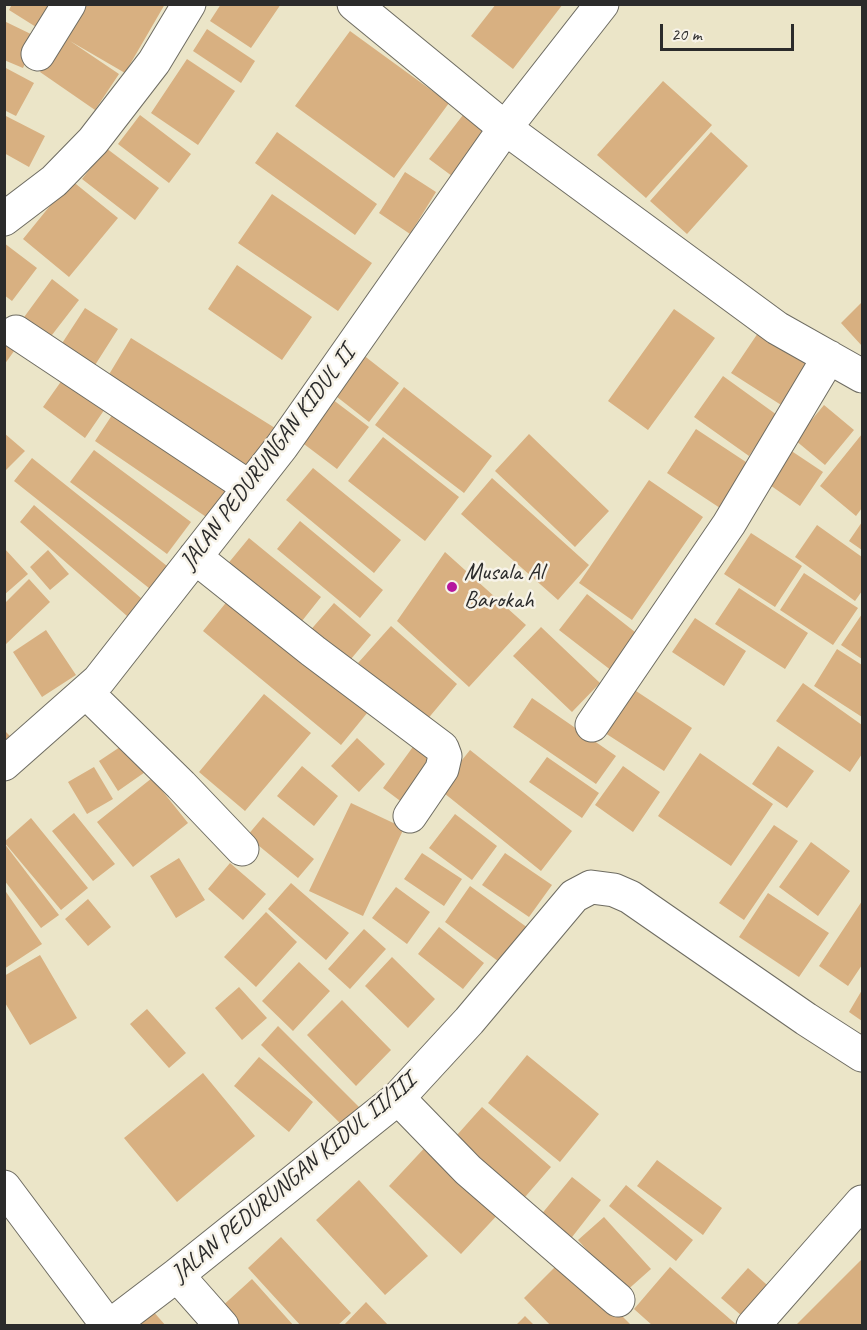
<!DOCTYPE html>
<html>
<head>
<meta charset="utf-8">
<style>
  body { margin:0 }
  #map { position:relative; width:867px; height:1330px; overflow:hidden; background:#ebe5c8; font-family:Caveat,sans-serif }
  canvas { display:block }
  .frame { position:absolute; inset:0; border:6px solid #2b2b2b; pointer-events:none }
  .scale { position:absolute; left:660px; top:24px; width:134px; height:27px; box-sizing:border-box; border:3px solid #2b2b2b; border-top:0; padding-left:8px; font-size:18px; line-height:21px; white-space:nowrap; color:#2b2b2b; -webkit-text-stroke:4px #f7f3e8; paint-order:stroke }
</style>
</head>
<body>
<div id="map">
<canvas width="867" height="1330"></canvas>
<div class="frame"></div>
<div class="scale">20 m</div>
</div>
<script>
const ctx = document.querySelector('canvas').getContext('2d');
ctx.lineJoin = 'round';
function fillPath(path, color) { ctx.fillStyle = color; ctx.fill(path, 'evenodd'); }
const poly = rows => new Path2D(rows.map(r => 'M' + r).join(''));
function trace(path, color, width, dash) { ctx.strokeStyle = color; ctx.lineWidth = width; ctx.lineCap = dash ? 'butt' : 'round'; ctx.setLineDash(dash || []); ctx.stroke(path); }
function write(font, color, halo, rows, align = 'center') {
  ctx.font = font + ' Caveat,sans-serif'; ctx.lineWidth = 5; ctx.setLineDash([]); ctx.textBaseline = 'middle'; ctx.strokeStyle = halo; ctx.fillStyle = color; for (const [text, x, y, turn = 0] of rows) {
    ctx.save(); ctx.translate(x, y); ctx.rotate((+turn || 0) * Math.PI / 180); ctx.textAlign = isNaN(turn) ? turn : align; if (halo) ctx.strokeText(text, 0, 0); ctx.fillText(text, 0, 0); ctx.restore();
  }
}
const building = poly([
  [12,4,61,4,44,32,9,10],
  [84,4,165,4,125,73,70,41,119,74,95,110,40,72],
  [221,4,281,4,251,48,210,21],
  [496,4,563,4,513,69,471,36],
  [4,21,37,37,23,68,4,60],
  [207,29,255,61,241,83,193,51],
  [350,31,449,103,394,178,295,106],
  [187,59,235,91,198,145,151,113],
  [4,67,34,83,16,116,4,110],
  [663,81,712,125,646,198,597,155],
  [4,115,45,136,29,167,4,153],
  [140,115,191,154,169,183,118,144],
  [463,115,485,132,452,176,429,159],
  [277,132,377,204,355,235,255,163],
  [711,132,748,166,687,234,650,201],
  [106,148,159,188,135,220,82,179],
  [405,172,436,192,410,234,379,213],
  [71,180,118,218,69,277,23,239],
  [272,194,372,263,338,311,238,243],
  [4,243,37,268,12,301,4,295],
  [237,265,312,317,282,360,208,309],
  [52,279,79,300,45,344,19,324],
  [862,302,862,346,841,323],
  [85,308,118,329,90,373,57,351],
  [674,309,715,338,648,430,608,401],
  [760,330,816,368,789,410,731,373],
  [131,338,275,428,246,475,102,386],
  [4,339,17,347,4,365],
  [362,354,399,383,369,422,332,393],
  [67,373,109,403,85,438,43,407],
  [723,376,777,415,749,456,694,417],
  [404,387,492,456,464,493,375,425],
  [324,393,369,427,337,469,292,435],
  [824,405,854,430,825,465,795,440],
  [118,406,238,488,215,523,95,441],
  [696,429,749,464,720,508,667,473],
  [4,433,25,451,4,472],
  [529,434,609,511,575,547,495,471],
  [862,434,862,508,856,516,820,486],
  [383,437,459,497,425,541,348,481],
  [94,450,191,522,167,554,70,482],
  [790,450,823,472,800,506,767,483],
  [32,458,177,574,159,596,14,481],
  [313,468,401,540,374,573,286,500],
  [492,478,589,565,558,600,461,514],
  [649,480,703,517,632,620,579,583],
  [34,505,142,599,127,616,20,522],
  [300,521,383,590,360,618,277,549],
  [862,522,862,550,849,541],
  [817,525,862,557,862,591,855,601,795,557],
  [751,533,802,566,775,607,724,574],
  [249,538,321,597,298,626,226,566],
  [4,548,28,574,4,595],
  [48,550,69,574,50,590,30,567],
  [445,552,526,625,469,687,397,621],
  [804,573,858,608,833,645,780,610],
  [29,579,50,602,5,645,5,603],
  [739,588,808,633,785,669,715,624],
  [233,594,372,707,341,745,203,631],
  [587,594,640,636,612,671,559,630],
  [334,603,371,635,346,665,308,633],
  [862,614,862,659,841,645],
  [695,618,746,651,724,686,672,652],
  [391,626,457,684,426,721,358,663],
  [541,627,600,683,572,712,513,656],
  [46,630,76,675,42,697,13,652],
  [837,649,862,665,862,717,814,686],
  [803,683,862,725,862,754,850,772,776,721],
  [633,689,692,728,664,771,605,733],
  [264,694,311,733,245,811,199,772],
  [532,698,616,756,596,784,513,727],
  [4,730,10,736,4,742],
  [357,738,385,764,359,792,331,766],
  [129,741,148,770,118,791,99,761],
  [415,744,440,763,407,806,383,788],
  [778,746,814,771,787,808,752,784],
  [470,750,572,831,541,871,439,789],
  [700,753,773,804,731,866,658,816],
  [547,757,599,793,582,818,529,782],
  [302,766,338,796,314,826,277,796],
  [623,766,660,792,633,832,595,805],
  [94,767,113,799,87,814,68,782],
  [152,778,188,823,133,867,97,822],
  [351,803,404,828,363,916,309,891],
  [74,813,115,864,93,881,52,831],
  [455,814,497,846,472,880,429,848],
  [263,817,314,859,298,878,247,836],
  [31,818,88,888,61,910,4,842],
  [774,825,798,841,744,920,719,903],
  [811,842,850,871,818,916,779,887],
  [4,843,59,915,41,928,4,880],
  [422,853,462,879,444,906,404,879],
  [505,853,552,885,529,917,482,885],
  [179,858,205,900,176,918,150,876],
  [230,863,266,894,243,920,208,889],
  [291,883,349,933,326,960,268,909],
  [470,886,528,928,502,964,445,922],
  [396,887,430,912,407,944,372,918],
  [4,889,42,944,4,969],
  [768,893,829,933,799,977,739,937],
  [88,899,111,927,88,946,65,919],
  [862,901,862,965,848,986,819,966],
  [266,912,297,942,256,987,224,957],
  [439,927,484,963,463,989,418,954],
  [364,929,386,949,350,989,328,969],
  [40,955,77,1018,30,1045,4,1001,4,976],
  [392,957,435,999,408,1028,365,986],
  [299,962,330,991,293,1031,262,1001],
  [239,987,267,1018,242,1040,215,1008],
  [862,990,862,1021,849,1012],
  [342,1000,391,1050,356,1086,307,1035],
  [147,1009,186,1053,169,1068,130,1024],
  [278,1026,366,1114,349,1132,261,1045],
  [527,1055,599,1114,560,1162,488,1103],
  [259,1057,313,1102,289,1132,234,1086],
  [203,1073,255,1136,177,1202,124,1138],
  [482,1107,551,1167,519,1204,449,1144],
  [430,1142,502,1210,461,1254,389,1186],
  [657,1160,722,1208,703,1235,637,1186],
  [572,1177,601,1200,569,1241,540,1216],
  [359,1180,428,1256,385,1295,316,1220],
  [626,1185,693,1240,676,1261,609,1206],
  [604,1217,651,1269,624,1293,578,1240],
  [281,1237,351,1313,337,1326,301,1326,248,1268],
  [564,1258,632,1326,551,1326,524,1298],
  [862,1259,862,1326,796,1326,797,1324],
  [670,1267,738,1326,653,1326,634,1309],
  [748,1268,775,1292,749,1322,721,1298],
  [252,1279,294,1326,234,1326,219,1309],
  [366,1302,389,1326,343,1326],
  [152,1310,166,1326,137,1326],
  [525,1316,535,1326,515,1326]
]);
const minor = poly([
  [354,4,505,128,777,328,862,376],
  [38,54,69,4],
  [4,219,54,181,93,141,154,62,189,4],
  [16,332,249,487],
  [195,557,313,651,442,748,445,756,442,769,410,816],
  [86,692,181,785,242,849],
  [592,725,729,524,829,357],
  [4,764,99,680,282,446,505,128,602,4],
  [398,1098,468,1170,618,1300],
  [4,1187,108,1326],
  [177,1275,222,1326],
  [110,1326,177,1275,398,1098,469,1021,574,896,591,887,614,890,630,897,806,1019,862,1055],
  [753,1326,862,1202]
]);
const markers = [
  [452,587,6,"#b5179e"]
];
const streetNames = [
  ["JALAN PEDURUNGAN KIDUL II",268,458,-53],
  ["JALAN PEDURUNGAN KIDUL II/III",294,1178,-40]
];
const poiNames = [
  ["Musala Al",464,573],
  ["Barokah",464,601]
];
fillPath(building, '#d8b081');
trace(minor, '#6e6c62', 35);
trace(minor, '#fff', 33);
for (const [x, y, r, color] of markers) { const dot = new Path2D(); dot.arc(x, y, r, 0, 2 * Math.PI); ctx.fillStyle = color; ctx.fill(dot); trace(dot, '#f7f3e8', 2); }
write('24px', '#2b2b2b', '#f7f3e8', streetNames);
write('24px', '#2b2b2b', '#f7f3e8', poiNames, 'left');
</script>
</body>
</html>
